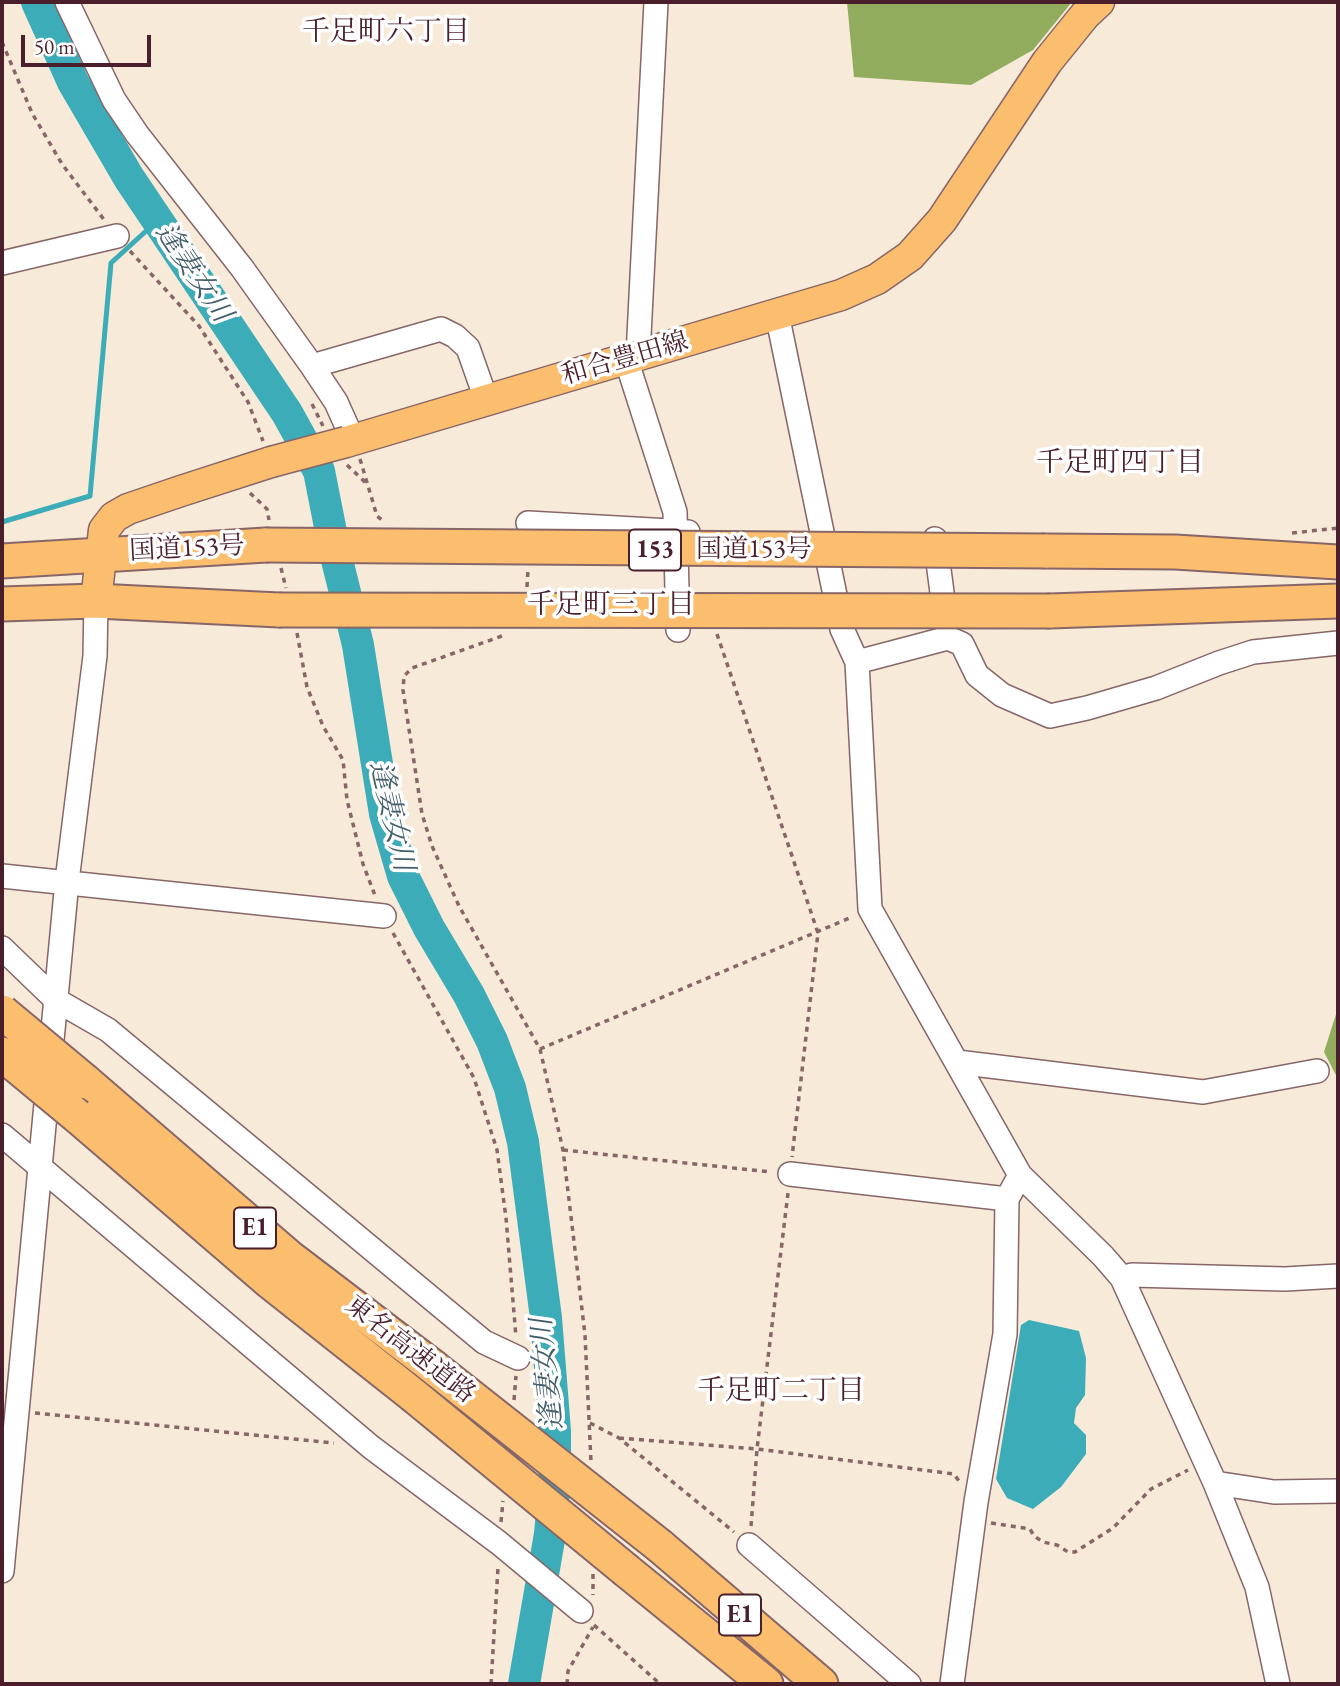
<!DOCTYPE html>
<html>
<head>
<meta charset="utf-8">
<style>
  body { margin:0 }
  #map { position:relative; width:1340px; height:1686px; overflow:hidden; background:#f7ead8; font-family:"EB Garamond",serif }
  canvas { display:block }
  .frame { position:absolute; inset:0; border:4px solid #4a1f2b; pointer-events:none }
  .scale { position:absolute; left:21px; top:35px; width:130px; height:32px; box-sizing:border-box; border:4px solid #4a1f2b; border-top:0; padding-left:9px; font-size:21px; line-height:24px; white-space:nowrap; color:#4a1f2b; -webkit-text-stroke:5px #fff; paint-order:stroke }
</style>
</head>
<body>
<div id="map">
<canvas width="1340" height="1686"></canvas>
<div class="frame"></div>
<div class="scale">50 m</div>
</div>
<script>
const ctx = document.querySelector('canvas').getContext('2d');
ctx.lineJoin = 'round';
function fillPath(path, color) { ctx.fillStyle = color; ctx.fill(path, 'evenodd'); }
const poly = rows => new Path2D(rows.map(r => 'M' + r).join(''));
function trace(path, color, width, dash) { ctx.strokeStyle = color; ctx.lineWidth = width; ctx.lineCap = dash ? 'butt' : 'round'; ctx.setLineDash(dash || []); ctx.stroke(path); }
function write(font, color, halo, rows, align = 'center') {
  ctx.font = font + ' "EB Garamond","Noto Serif JP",serif'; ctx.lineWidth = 7; ctx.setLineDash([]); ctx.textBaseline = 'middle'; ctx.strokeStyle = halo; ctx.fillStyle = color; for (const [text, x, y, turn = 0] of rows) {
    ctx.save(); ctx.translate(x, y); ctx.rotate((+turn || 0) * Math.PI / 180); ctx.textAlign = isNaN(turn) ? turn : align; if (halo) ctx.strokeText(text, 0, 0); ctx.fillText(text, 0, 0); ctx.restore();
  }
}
const forest = poly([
  [847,2,1072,2,1033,50,971,85,854,77],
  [1338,1008,1338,1079,1324,1052]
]);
const water = poly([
  [1029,1320,1079,1331,1086,1358,1085,1395,1076,1408,1074,1423,1086,1435,1086,1454,1061,1487,1033,1509,1007,1498,996,1479,1021,1325]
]);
const stream = poly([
  [2,522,90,496,111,263,157,221]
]);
const river = poly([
  [37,2,73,82,129,178,287,413,319,471,335,552,358,645,385,814,403,876,429,928,469,995,492,1041,510,1088,523,1142,546,1318,555,1431,555,1479,550,1534,524,1684]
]);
const path = poly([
  [2,42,32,113,62,164,105,221],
  [130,251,199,326,248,402,263,441],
  [312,404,323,426],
  [360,459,377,516,382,520],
  [347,465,367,484],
  [250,493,267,509,269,520],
  [1292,533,1338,528],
  [281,568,286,588],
  [527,587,528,570],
  [297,633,307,687,323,726,343,760,347,800,363,864,376,898],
  [717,634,818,933,792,1157],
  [502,636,412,668,404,676,403,690,422,814,432,846,459,906,540,1049,563,1150,575,1250,585,1335,591,1462],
  [393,933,474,1078,497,1150,506,1218,516,1337],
  [540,1049,852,917],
  [563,1150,771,1172],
  [514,1400,516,1376],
  [35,1413,334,1443],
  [590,1423,619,1438,734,1532],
  [619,1438,757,1449,954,1474,959,1481],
  [501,1522,503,1501],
  [991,1523,1030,1529,1034,1536,1043,1542,1057,1545,1068,1552,1075,1552,1113,1528,1151,1489,1188,1470],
  [751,1526,757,1449,788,1193],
  [593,1574,593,1595],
  [594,1625,660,1684],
  [491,1684,498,1568],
  [567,1684,568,1671,593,1627]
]);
const minor = poly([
  [67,2,114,100,137,134,242,268,312,366,336,402,353,440],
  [2,263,117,236],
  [777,314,842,629,857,662,870,909,1020,1175,1103,1256,1122,1278,1215,1483,1257,1587,1278,1684],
  [638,355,656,2],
  [626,359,675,512,678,630],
  [312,366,441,329,455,336,468,348,486,399],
  [528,523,688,532],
  [935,539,946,623],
  [857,662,948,638,962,644,977,675,1002,695,1050,716,1087,708,1156,688,1219,663,1253,652,1338,643],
  [2,876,384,916],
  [2,948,56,1000,108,1030,484,1342,518,1358],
  [957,1062,1203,1092,1317,1071],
  [2,1135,371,1447,499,1543,581,1611],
  [790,1174,1007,1199],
  [1122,1278,1132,1275,1285,1279,1338,1276],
  [1215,1483,1274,1492,1338,1491],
  [749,1545,909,1684],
  [2,1571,67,881,95,656,96,601],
  [952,1684,976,1502,1005,1334,1007,1199,1020,1175]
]);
const major = poly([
  [346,442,841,295,877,279,910,256,942,220,1047,62,1085,15,1099,2],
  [96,601,104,530,114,517,128,509,181,491,271,462]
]);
const highway = poly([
  [1045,551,1175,552,1338,562],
  [2,561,266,545],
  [2,604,96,601,279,610],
  [1050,611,1338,601],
  [86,1082,289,1257,432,1366],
  [77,1116,269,1281,413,1395],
  [660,1546,821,1684],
  [627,1571,766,1684]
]);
const majorBridge = poly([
  [271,462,346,442]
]);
const highwayBridge = poly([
  [266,545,1045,551],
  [279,610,1050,611],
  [2,1012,86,1082],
  [2,1054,77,1116],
  [432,1366,660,1546],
  [413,1395,627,1571]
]);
const shields = [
  [655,550,52],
  [255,1228,42],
  [740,1615,42]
];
const shieldNames = [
  ["153",655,550],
  ["E1",255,1228],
  ["E1",740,1615]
];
const streetNames = [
  ["和合豊田線",625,359,-16],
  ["国道153号",187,549,-3],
  ["国道153号",754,550],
  ["東名高速道路",410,1350,38]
];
const neighbourhoodNames = [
  ["千足町六丁目",386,32],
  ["千足町四丁目",1120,463],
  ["千足町三丁目",611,605],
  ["千足町二丁目",781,1391]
];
const waterNames = [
  ["逢妻女川",193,273,56],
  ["逢妻女川",391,816,77],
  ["逢妻女川",548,1374,-96]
];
fillPath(forest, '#91ac5d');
fillPath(water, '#3cacb8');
trace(stream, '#3cacb8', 5);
trace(river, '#3cacb8', 32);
trace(minor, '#876668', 26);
trace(major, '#876668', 33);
trace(highway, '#876668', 37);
trace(path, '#876668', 3.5, [5, 5]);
trace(minor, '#fff', 23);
trace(major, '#fbbd6e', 30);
trace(highway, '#fbbd6e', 33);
trace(majorBridge, '#876668', 33, []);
trace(highwayBridge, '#876668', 37, []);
trace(majorBridge, '#fbbd6e', 30);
trace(highwayBridge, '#fbbd6e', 33);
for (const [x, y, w] of shields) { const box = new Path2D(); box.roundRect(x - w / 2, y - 20.5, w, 41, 5); ctx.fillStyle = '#fff'; ctx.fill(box); trace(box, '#4a1f2b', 2); }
write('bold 24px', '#4a1f2b', null, shieldNames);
write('26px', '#4a1f2b', '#fff', streetNames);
write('28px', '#4a1f2b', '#fff', neighbourhoodNames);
write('italic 28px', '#445e6a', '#fff', waterNames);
</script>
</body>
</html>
